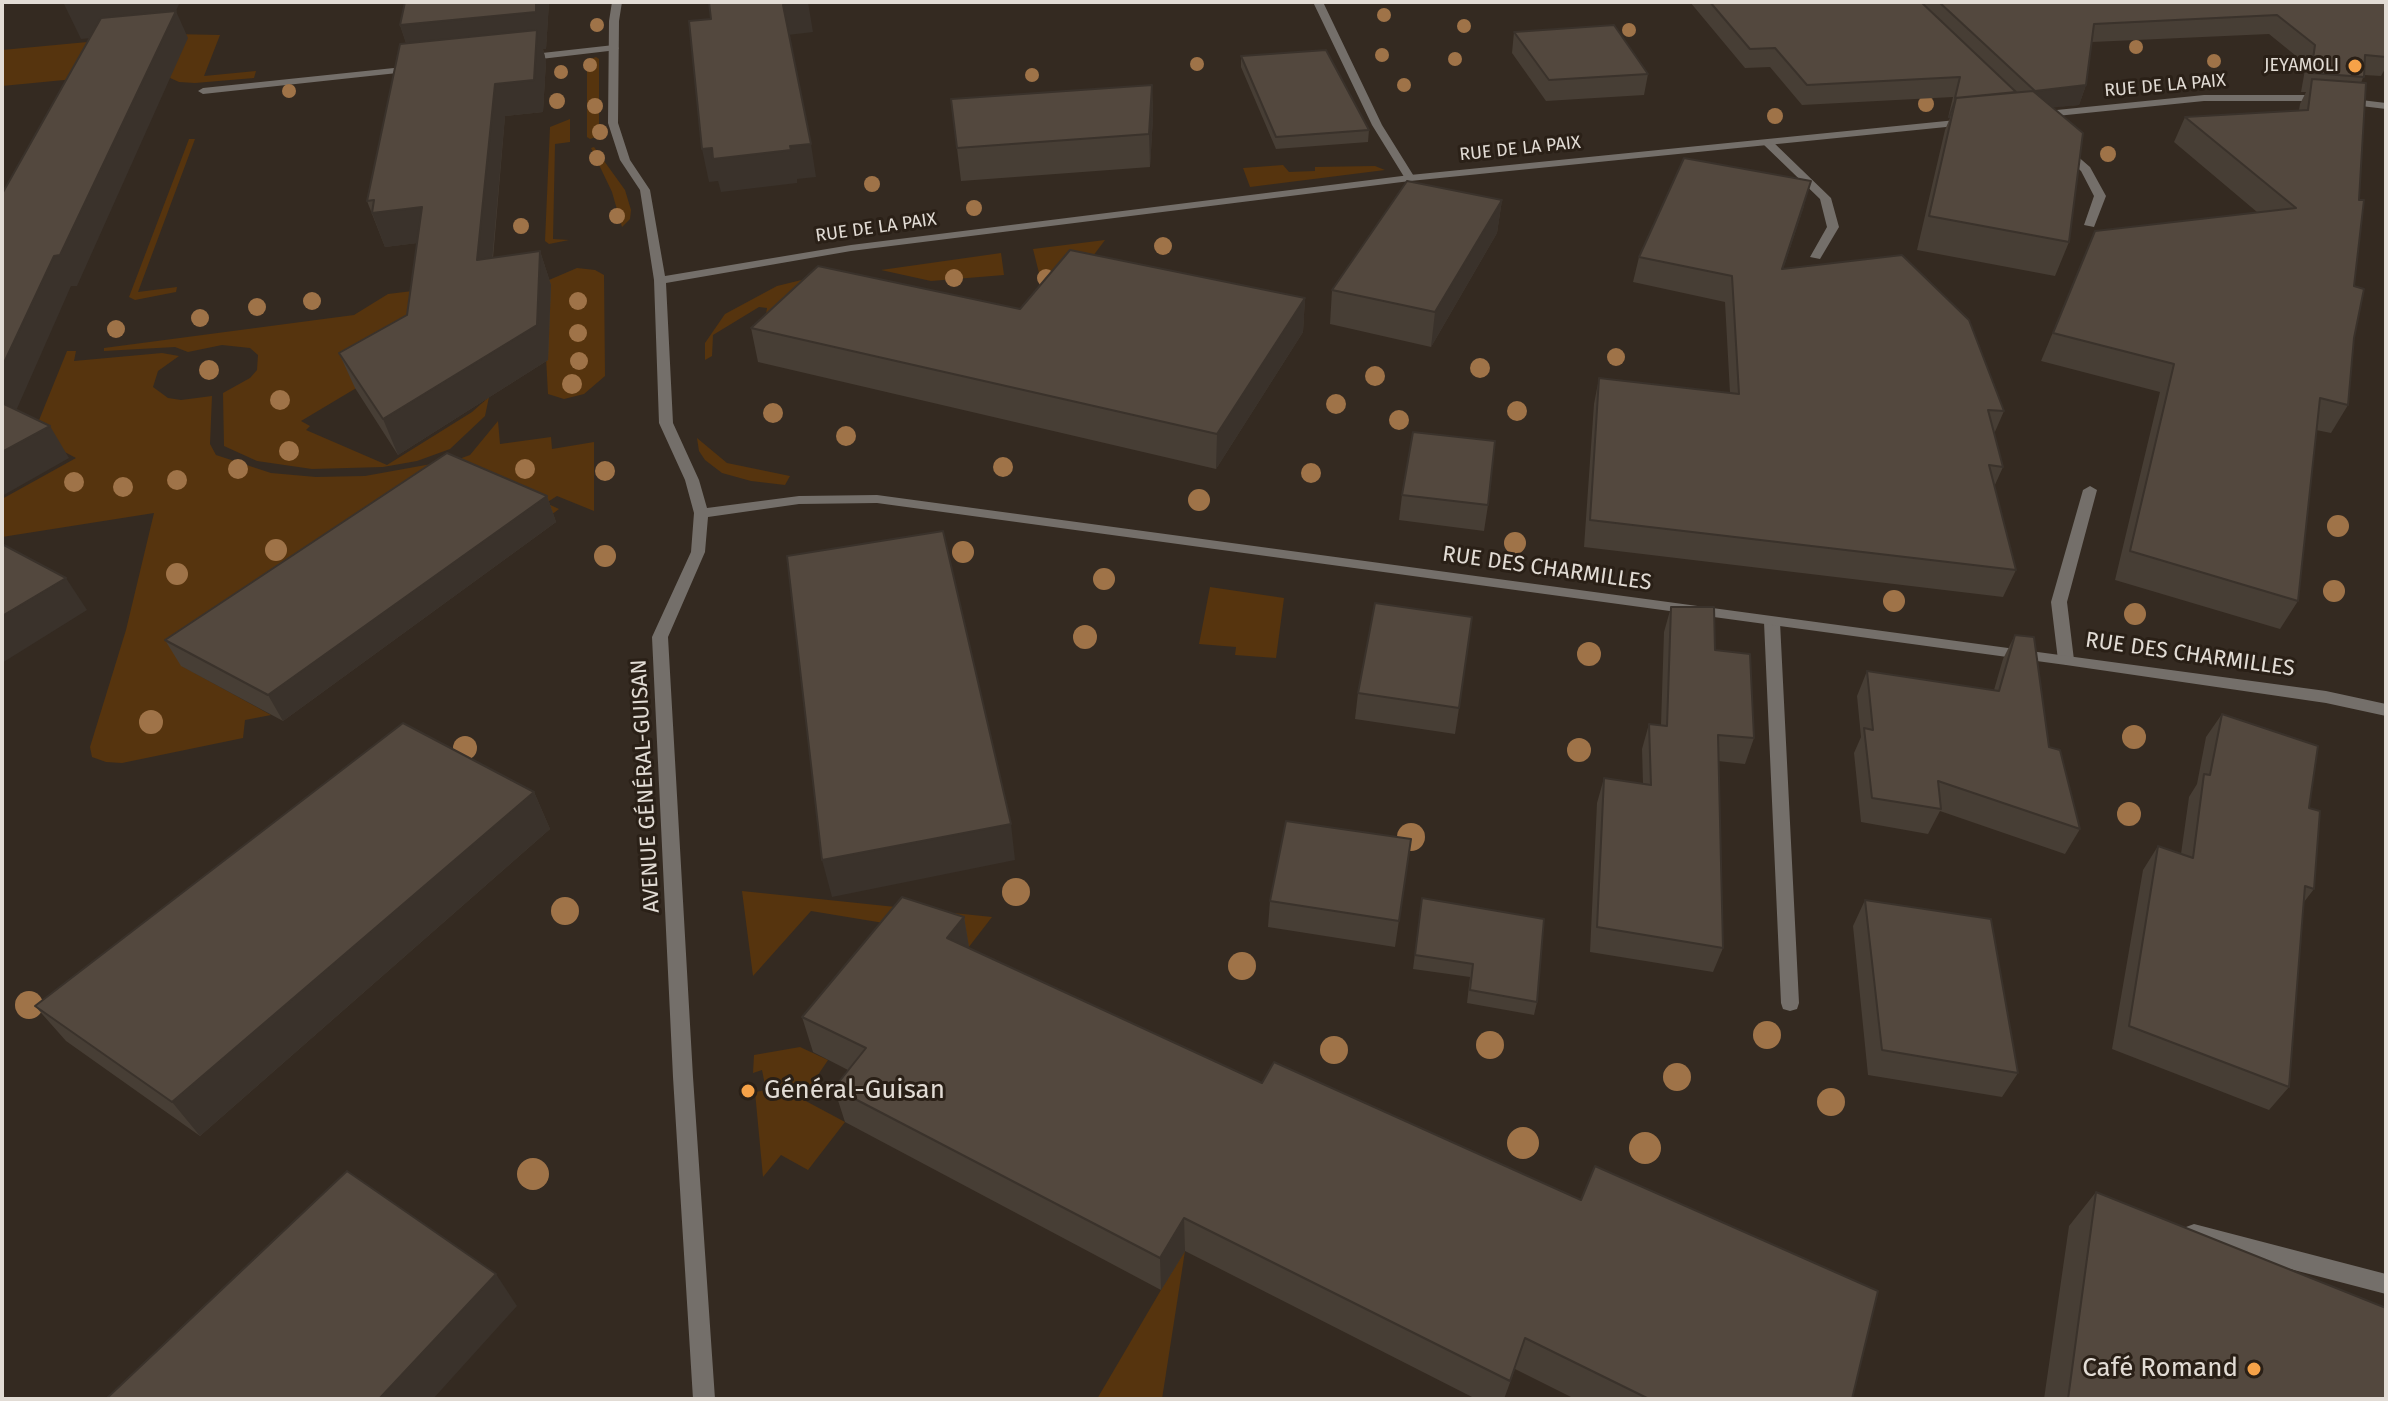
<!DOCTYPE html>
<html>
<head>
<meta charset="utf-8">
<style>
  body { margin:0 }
  #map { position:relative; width:2388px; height:1401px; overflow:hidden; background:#342a21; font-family:"Fira Sans",sans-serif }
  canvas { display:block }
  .frame { position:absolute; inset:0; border:4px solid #e2dcd5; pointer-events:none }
</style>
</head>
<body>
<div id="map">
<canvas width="2388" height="1401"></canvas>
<div class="frame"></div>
</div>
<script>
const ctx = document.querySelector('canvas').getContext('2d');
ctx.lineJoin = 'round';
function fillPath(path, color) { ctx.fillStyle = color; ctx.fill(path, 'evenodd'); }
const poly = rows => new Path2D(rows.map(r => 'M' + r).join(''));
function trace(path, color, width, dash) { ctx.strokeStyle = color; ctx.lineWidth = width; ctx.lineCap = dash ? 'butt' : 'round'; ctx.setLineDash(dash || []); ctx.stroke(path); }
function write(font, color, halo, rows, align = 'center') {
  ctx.font = font + ' "Fira Sans",sans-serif'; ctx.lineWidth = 6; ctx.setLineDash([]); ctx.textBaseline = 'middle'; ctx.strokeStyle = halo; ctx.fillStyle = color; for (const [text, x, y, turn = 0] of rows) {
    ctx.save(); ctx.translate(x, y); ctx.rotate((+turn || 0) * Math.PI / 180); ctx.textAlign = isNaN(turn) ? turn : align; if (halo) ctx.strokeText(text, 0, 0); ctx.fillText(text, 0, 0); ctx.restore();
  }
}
const green = poly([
  [173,34,220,35,204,76,256,71,254,78,195,83,179,82,168,77,116,75,2,86,2,50],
  [596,57,599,59,599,136,590,139,587,137,587,60],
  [570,119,570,142,555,144,553,239,569,240,549,244,545,241,550,127],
  [189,139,195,139,138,292,177,287,176,292,135,300,129,297],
  [594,147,625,190,631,210,630,219,622,227,612,192,591,148],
  [1283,165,1289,172,1315,171,1315,167,1375,166,1385,170,1250,187,1243,168],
  [1105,240,1072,284,1044,293,1033,249],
  [1001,253,1004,275,931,281,881,270],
  [577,268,595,270,604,275,605,376,584,394,564,399,548,394,542,283],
  [822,275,764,326,767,308,759,307,713,335,712,356,705,360,705,343,725,314,777,286],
  [429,289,420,350,301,421,310,426,306,430,387,465,472,412,489,397,485,416,450,449,417,461,383,467,312,469,257,461,224,446,223,393,250,378,257,370,258,355,250,348,222,345,188,352,175,347,104,351,104,348,354,315,388,294],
  [67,351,76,351,74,361,162,353,179,356,158,371,153,387,168,398,181,400,212,396,210,444,216,455,271,473,316,477,365,476,459,459,470,455,498,421,500,444,551,437,552,449,594,442,594,511,557,496,546,503,559,509,547,518,182,666,271,715,245,720,243,738,122,763,106,762,92,757,90,747,126,630,154,513,2,537,2,499,76,458,33,435],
  [697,438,727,463,790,476,785,485,751,481,722,473,705,460,699,451],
  [1210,587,1284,598,1276,658,1235,655,1236,647,1199,644],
  [742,891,992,917,965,952,914,928,811,911,753,976],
  [800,1047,828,1060,802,1099,845,1122,808,1170,781,1155,763,1177,755,1092,766,1090,762,1070,753,1073,754,1055],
  [1185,1251,1162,1399,1097,1399,1161,1290]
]);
const lane = poly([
  [1313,2,1323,2,1382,125,1415,178,1414,180,1406,180,1372,125,1313,2],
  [614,45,619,48,617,50,524,61,519,58,524,55,614,45],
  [413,66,416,67,416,71,203,94,198,91,203,88,413,66],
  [1763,140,1771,140,1831,198,1839,227,1820,259,1810,257,1827,227,1820,199,1763,144,1763,140],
  [2060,148,2068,148,2090,167,2106,196,2094,227,2084,225,2094,196,2081,171,2060,152,2060,148],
  [2090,486,2097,490,2067,602,2074,660,2066,665,2058,660,2051,602,2083,490,2090,486],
  [1772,617,1780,622,1799,1003,1797,1009,1790,1011,1783,1009,1781,1003,1764,622,1772,617],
  [2194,1224,2386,1274,2386,1294,2194,1244,2186,1241,2183,1234,2186,1227,2194,1224]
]);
const street = poly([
  [612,2,622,2,619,21,618,123,630,160,650,190,665,276,851,245,1410,175,1966,119,1971,122,1966,125,1410,181,851,251,666,283,673,423,699,480,707,508,799,496,877,495,2326,691,2386,704,2386,716,2326,703,2066,665,877,503,799,504,708,517,705,552,668,637,693,1077,715,1399,693,1399,673,1077,652,637,691,552,694,513,685,480,659,423,654,280,640,190,620,160,608,123,609,21,612,2],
  [2204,95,2319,95,2386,103,2386,109,2319,101,2204,101,2037,118,2032,115,2037,112,2204,95]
]);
const trees = [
  [1384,15,7],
  [597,25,7],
  [1464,26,7],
  [1629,30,7],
  [2136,47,7],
  [1382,55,7],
  [1455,59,7],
  [2214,61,7],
  [1197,64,7],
  [590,65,7],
  [561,72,7],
  [1032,75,7],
  [1404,85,7],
  [289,91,7],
  [557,101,8],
  [1926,104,8],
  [595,106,8],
  [1775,116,8],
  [600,132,8],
  [2108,154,8],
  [597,158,8],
  [872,184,8],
  [974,208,8],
  [617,216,8],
  [521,226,8],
  [1163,246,9],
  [954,278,9],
  [1046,278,9],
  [312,301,9],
  [578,301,9],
  [257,307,9],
  [200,318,9],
  [116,329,9],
  [578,333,9],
  [1616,357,9],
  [579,361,9],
  [1480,368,10],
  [209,370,10],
  [1375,376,10],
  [572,384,10],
  [280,400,10],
  [1336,404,10],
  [1517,411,10],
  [773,413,10],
  [1399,420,10],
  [846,436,10],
  [289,451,10],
  [1003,467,10],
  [238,469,10],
  [525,469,10],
  [605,471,10],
  [1311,473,10],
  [177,480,10],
  [74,482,10],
  [123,487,10],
  [1199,500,11],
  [2338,526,11],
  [1515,543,11],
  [276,550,11],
  [963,552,11],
  [605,556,11],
  [177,574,11],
  [1104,579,11],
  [2334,591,11],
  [1894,601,11],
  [2135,614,11],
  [1085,637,12],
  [1589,654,12],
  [151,722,12],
  [2134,737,12],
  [465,748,12],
  [1579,750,12],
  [2129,814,12],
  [1411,837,14],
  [1016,892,14],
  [565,911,14],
  [1242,966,14],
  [29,1005,14],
  [1767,1035,14],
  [1490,1045,14],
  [1334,1050,14],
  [1677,1077,14],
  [1831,1102,14],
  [1523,1143,16],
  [1645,1148,16],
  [533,1174,16]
];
const wall = poly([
  [405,2,549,2,546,49,543,49,546,61,543,112,505,116,493,258,540,251,551,285,548,360,398,455,355,388,339,353,407,315,417,243,385,247,367,201,406,43,400,25],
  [1690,2,2386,2,2386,67,2381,76,2364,75,2361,83,2354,286,2354,338,2348,405,2331,433,2316,430,2298,601,2280,629,2115,580,2160,392,2041,361,2095,231,2257,212,2174,142,2185,117,2299,110,2300,104,2306,92,2301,92,2306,64,2269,34,2092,42,2086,85,2079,105,2053,107,2069,242,2055,276,1917,250,1945,130,1950,118,1948,118,1953,97,1802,105,1770,67,1745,68],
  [1514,32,1648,74,1644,95,1546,101,1512,53],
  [1241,56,1369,130,1368,142,1276,149,1241,67],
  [1152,85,1153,117,1150,167,961,181,951,99],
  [1502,200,1497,233,1431,347,1330,324,1332,290],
  [1804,206,1783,269,2004,411,1994,434,2003,467,1994,487,2016,570,2003,597,1584,547,1594,404,1599,378,1730,393,1725,302,1633,282,1639,257],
  [1305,298,1303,332,1216,469,758,362,751,328,1020,309],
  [1402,495,1488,505,1484,531,1399,520],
  [547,496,556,522,283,721,181,666,165,640],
  [1671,607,1715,650,1754,738,1745,764,1718,761,1723,948,1713,972,1590,952,1597,803,1604,778,1643,784,1642,749,1649,724,1661,725,1664,632],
  [2015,635,2049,747,2080,829,2065,854,1940,811,1928,834,1861,822,1854,753,1861,737,1857,696,1867,671,1994,690,2003,659],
  [1358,693,1459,708,1455,734,1355,719],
  [2222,714,2309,808,2314,889,2304,902,2289,1087,2269,1110,2112,1049,2143,870,2158,846,2181,854,2189,797,2197,784,2206,737],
  [534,792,550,829,200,1136,66,1041,35,1006],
  [1411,839,1395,947,1268,927,1270,901],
  [1422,898,1537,1002,1534,1015,1467,1003,1470,977,1413,969],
  [1865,900,2018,1073,2002,1097,1868,1075,1853,926],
  [964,917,969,948,1852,1399,1575,1399,1515,1369,1504,1399,1476,1399,1185,1251,1161,1290,845,1122,834,1088,848,1070,813,1052,802,1017],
  [2096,1192,2386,1399,2044,1399,2069,1226]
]);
const shadedWall = poly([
  [63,2,180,2,169,26,176,11,188,38,77,286,71,286,8,429,2,419,2,367,54,256,167,31,81,39],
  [536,2,549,2,546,49,543,49,546,61,543,112,505,116,489,295,400,25],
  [808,2,813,32,788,35,783,5],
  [1152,85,1153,117,1150,167,1149,134],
  [2086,85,2079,105,2028,110,2035,91],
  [1955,98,1956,98,1950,118,1948,118],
  [811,144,816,177,797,179,797,183,721,192,718,181,709,182,702,149],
  [1811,181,1804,206,1775,294,1782,269],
  [1502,200,1497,233,1431,347,1435,312],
  [422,207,434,241,385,247,372,213],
  [540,251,551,285,548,360,398,455,383,419],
  [1305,298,1303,332,1216,469,1217,434],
  [50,426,69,458,2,496,2,452],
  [547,496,556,522,283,721,268,695],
  [66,578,87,610,2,663,2,616],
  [534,792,550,829,200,1136,172,1102],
  [1011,824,1015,860,832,897,822,860],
  [964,917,970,953,947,938],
  [1184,1218,1185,1251,1161,1290,1160,1258],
  [496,1274,517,1306,433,1399,379,1399]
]);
const building = poly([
  [405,2,536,2,536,12,400,25,405,2],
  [709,2,808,2,783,5,811,144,790,146,791,150,713,159,712,148,702,149,689,21,711,19,709,2],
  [1710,2,1921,2,2016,92,1955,98,1960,77,1807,85,1775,48,1750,49,1710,2],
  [1939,2,2386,2,2386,57,2365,55,2364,77,2311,73,2315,45,2277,15,2094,24,2086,85,2035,91,1939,2],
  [176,11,60,255,54,256,2,367,2,194,101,18,176,11],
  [1614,25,1648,74,1549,80,1514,32,1614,25],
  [537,30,534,80,495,84,477,260,540,251,537,325,383,419,339,353,407,315,422,207,372,213,374,200,367,201,400,44,537,30],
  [1326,50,1369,130,1276,137,1241,56,1326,50],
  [2312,79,2366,83,2359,200,2364,200,2354,286,2364,289,2354,338,2348,405,2320,398,2298,601,2130,551,2174,364,2053,333,2095,231,2296,208,2185,117,2308,110,2312,79],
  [1152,85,1149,134,957,148,951,99,1152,85],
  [2033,91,2083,133,2069,242,1929,216,1956,98,2033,91],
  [1684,158,1811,181,1782,269,1902,255,1969,320,2004,411,1988,410,2003,467,1989,465,2016,570,1590,520,1599,378,1739,394,1732,276,1639,257,1684,158],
  [1407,181,1502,200,1435,312,1332,290,1407,181],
  [1070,250,1305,298,1217,434,751,328,818,266,1020,309,1070,250],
  [2,403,50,426,2,452,2,403],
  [1413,432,1495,441,1488,505,1402,495,1413,432],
  [447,453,547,496,268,695,165,640,447,453],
  [943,531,1011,824,822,860,787,556,943,531],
  [2,544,66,578,2,616,2,544],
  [1375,603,1472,617,1459,708,1358,693,1375,603],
  [1671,607,1714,607,1715,650,1750,654,1754,738,1718,735,1723,948,1597,927,1604,778,1651,785,1649,724,1667,726,1671,607],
  [2015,635,2034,637,2049,747,2060,750,2080,829,1938,781,1941,809,1872,798,1864,728,1873,730,1867,671,1999,691,2015,635],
  [2222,714,2318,746,2309,808,2320,811,2314,889,2305,886,2289,1087,2129,1026,2158,846,2193,858,2204,774,2210,775,2222,714],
  [403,723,534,792,172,1102,35,1006,403,723],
  [1286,821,1411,839,1399,921,1270,901,1286,821],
  [902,897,964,917,947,938,1262,1083,1274,1062,1581,1200,1595,1166,1878,1291,1852,1399,1649,1399,1525,1338,1510,1381,1184,1218,1160,1258,834,1088,866,1048,802,1017,902,897],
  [1422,898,1544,919,1537,1002,1470,990,1473,964,1415,955,1422,898],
  [1865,900,1991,919,2018,1073,1882,1050,1865,900],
  [347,1171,496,1274,379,1399,106,1399,347,1171],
  [2096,1192,2386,1308,2386,1399,2068,1399,2096,1192]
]);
const markers = [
  [2355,66,8,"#f6a248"],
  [748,1091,8,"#f6a248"],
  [2254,1369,8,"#f6a248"]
];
const farPoinames = [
  ["JEYAMOLI",2339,66]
];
const farStreetnames = [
  ["RUE DE LA PAIX",2165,86,-5],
  ["RUE DE LA PAIX",1520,149,-6],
  ["RUE DE LA PAIX",876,228,-8]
];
const streetNames = [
  ["RUE DES CHARMILLES",1547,569,8],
  ["RUE DES CHARMILLES",2190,655,8],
  ["AVENUE GÉNÉRAL-GUISAN",646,786,-93]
];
const nearPoinames = [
  ["Général-Guisan",764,1091],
  ["Café Romand",2238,1369,"right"]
];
fillPath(green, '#56340e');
fillPath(lane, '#746f6a');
fillPath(street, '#746f6a');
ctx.fillStyle = '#9f7348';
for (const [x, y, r] of trees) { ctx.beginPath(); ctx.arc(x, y, r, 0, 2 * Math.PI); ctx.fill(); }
fillPath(wall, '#473e35');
fillPath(shadedWall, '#3a322b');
fillPath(building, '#53483e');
trace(building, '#3a322b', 2);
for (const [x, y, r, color] of markers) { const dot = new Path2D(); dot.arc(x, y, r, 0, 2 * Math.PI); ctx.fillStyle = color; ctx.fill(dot); trace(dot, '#2a2017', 3); }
write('18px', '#e2dcd5', '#2a2017', farPoinames, 'right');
write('18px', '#e2dcd5', '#2a2017', farStreetnames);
write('22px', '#e2dcd5', '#2a2017', streetNames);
write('26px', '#e2dcd5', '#2a2017', nearPoinames, 'left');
</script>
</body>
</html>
